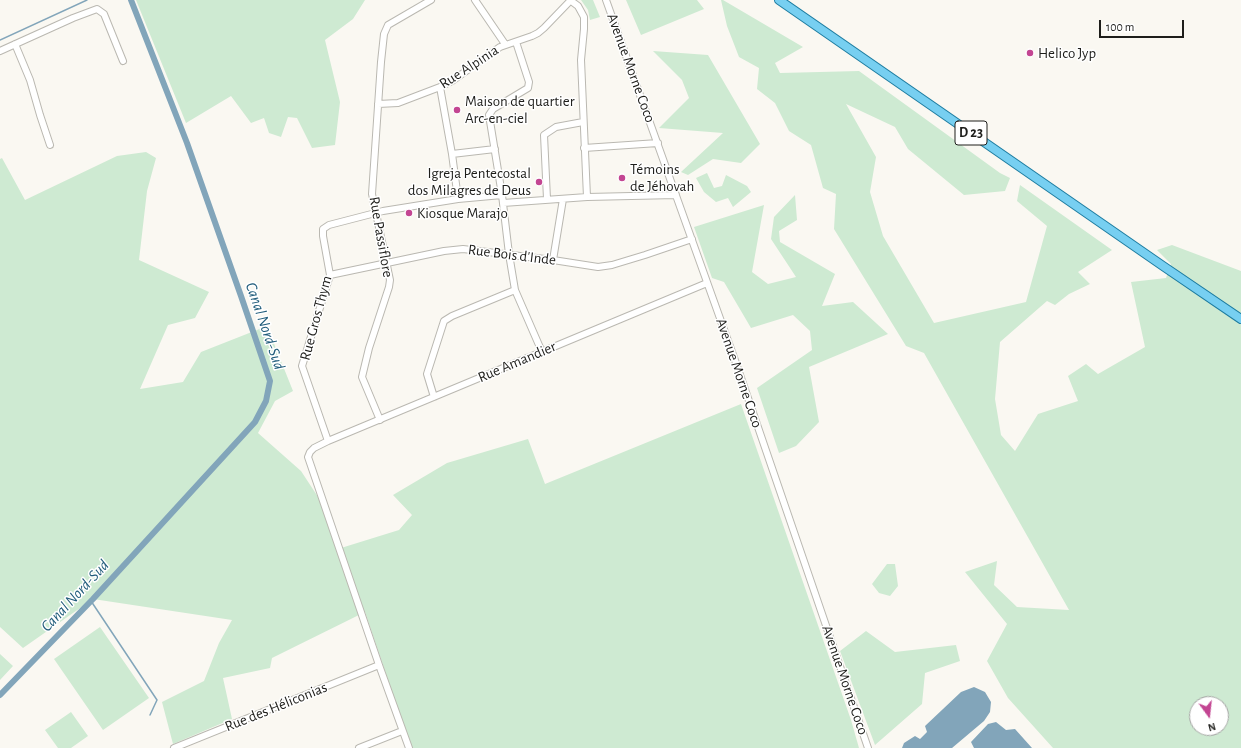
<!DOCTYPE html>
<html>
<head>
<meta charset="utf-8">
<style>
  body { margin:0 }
  #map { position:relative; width:1241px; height:748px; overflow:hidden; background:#faf8f2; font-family:"Alegreya Sans",sans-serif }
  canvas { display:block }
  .north { position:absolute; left:1189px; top:696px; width:40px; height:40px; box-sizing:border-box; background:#fff; border:1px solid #a5a5a4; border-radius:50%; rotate:165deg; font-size:11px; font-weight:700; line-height:16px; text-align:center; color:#1e1e1b }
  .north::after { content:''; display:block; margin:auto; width:14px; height:18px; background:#c34592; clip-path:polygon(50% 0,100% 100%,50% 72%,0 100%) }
  .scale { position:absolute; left:1099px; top:20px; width:85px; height:18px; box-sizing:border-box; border:2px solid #1e1e1b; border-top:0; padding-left:5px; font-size:12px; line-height:14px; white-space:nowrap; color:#1e1e1b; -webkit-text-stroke:3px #fff; paint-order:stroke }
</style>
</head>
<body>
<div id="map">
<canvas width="1241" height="748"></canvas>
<div class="north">N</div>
<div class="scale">100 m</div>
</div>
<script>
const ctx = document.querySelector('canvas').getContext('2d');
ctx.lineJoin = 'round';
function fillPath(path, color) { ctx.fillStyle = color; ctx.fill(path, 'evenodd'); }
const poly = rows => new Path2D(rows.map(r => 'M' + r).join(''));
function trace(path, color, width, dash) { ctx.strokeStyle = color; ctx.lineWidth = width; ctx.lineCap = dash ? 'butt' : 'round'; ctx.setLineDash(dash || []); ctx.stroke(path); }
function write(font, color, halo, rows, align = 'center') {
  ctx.font = font + ' "Alegreya Sans",sans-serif'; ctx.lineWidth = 3; ctx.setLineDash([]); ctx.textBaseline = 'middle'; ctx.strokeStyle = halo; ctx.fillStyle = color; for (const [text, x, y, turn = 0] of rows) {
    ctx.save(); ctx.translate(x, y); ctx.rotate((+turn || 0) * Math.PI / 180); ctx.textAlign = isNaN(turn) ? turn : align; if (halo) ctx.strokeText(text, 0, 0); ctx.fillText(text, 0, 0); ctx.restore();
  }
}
const green = poly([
  [136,0,365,0,353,19,325,40,340,102,335,145,312,148,297,118,288,117,281,137,269,133,264,118,251,123,231,96,186,123],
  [581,0,593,0,600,17,590,20,588,10],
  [626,0,697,0,704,9,641,35],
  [721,0,723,0,803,47,775,63,780,73,859,71,1000,173,1010,178,1005,191,964,195,908,149,895,127,846,104,876,157,870,192,883,236,934,323,1026,302,1047,226,1017,201,1020,185,1112,250,1078,272,1090,284,1069,294,1055,305,1047,301,1000,342,995,399,1001,435,1015,451,1038,414,1078,401,1068,376,1086,364,1098,374,1145,347,1131,282,1166,278,1171,264,1157,250,1172,245,1241,271,1241,748,1053,748,1008,698,987,661,1007,624,965,572,997,561,994,585,1017,607,1069,610,924,353,906,346,834,229,836,194,823,188,811,145,789,131,775,103,757,89,759,68,739,57,727,26],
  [1197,704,1221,704,1221,728,1197,728],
  [653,51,708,55,760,144,741,163,713,159,688,175,681,172,723,133,659,128,689,98,682,80],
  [146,152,156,158,147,191,139,260,209,292,195,318,168,325,140,389,183,382,201,352,267,326,293,391,275,401,258,433,301,471,324,506,341,548,399,530,412,515,393,495,447,463,528,439,545,484,741,404,851,720,859,748,411,748,365,612,272,658,270,668,223,678,232,719,173,744,162,702,204,681,219,643,232,620,93,599,23,648,0,627,0,159,2,158,25,200,117,156],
  [707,173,714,188,722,186,726,175,747,186,751,192,733,207,728,198,716,202,704,192,696,178],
  [795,195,797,220,779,231,780,242,835,274,822,306,853,302,888,334,809,367,819,422,796,446,779,453,757,388,812,350,810,331,793,315,751,328,724,282,712,278,694,227,764,205,752,272,768,284,796,277,771,239,774,217],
  [887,564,895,564,898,586,890,596,879,593,872,584],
  [100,627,149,698,103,730,54,659],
  [866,631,895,652,956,645,960,661,925,673,922,704,875,745,840,651],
  [0,654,13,666,0,680],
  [71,712,88,736,71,748,58,748,45,730]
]);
const water = poly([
  [974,687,985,692,991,702,990,712,984,721,952,748,902,748,904,743,915,736,920,739,927,732,925,726,961,692],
  [996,722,1006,730,1015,729,1032,748,974,748,971,742,988,724]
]);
const stream = poly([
  [0,40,87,0],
  [91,601,157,700,150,715]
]);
const canal = poly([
  [0,695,93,599,255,422,266,401,270,381,241,296,187,143,131,0]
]);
const minor = poly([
  [475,0,505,44],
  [570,0,578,6,584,17,584,29,581,60,587,197],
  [606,0,736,363,868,748],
  [516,42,529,82,528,88,493,109,489,115,502,195,509,254,515,290,542,352],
  [15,44,30,80,40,115,50,145],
  [0,51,73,18,97,9,104,14,123,61],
  [440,87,452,154,458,199],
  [378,104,398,103,440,87,452,81,500,47,532,36,538,33,544,28,571,0],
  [584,148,658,143],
  [452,154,495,149],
  [547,199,544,135,556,127,583,122],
  [503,203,587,197,676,195],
  [553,260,563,199],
  [330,275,444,251,463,249,553,260,598,267,612,265,645,255,692,239],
  [434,397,427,374,444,321,452,316,515,290],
  [380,420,362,377,369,348,389,287,390,280,372,194,381,62,384,34,388,25,431,0],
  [328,441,302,366,330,275,323,236,323,229,329,225,383,211,458,199,502,195],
  [174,748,379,665],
  [359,748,402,731],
  [409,748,379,665,308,457,310,452,314,448,328,441,707,283]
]);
const major = poly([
  [779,0,1163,266,1241,319]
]);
const markers = [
  [1030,53,4,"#c34592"],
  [457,110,4,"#c34592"],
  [622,178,4,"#c34592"],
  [539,182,4,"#c34592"],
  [409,213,4,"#c34592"]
];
const shields = [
  [971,133,32]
];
const shieldNames = [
  ["D 23",971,133]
];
const poiNames = [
  ["Helico Jyp",1038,53],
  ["Maison de quartier",465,101],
  ["Arc-en-ciel",465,118],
  ["Témoins",630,169],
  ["de Jéhovah",630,186],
  ["Igreja Pentecostal",531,173,"right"],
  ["dos Milagres de Deus",531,190,"right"],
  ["Kiosque Marajo",417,213]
];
const streetNames = [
  ["Rue Alpinia",469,67,-33],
  ["Avenue Morne Coco",631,68,70],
  ["Rue Passiflore",381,237,80],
  ["Rue Bois d'Inde",512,255,7],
  ["Rue Gros Thym",316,318,-75],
  ["Rue Amandier",517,362,-23],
  ["Avenue Morne Coco",739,373,71],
  ["Avenue Morne Coco",845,680,71],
  ["Rue des Héliconias",276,707,-22]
];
const waterNames = [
  ["Canal Nord-Sud",265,326,71],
  ["Canal Nord-Sud",75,596,-47]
];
fillPath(green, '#ceead2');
fillPath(water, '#82a5ba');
trace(stream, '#82a5ba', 1.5);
trace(canal, '#82a5ba', 6);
trace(minor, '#bab8b1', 8);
trace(major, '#1d7ca0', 10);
trace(minor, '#fff', 6);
trace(major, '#77cff1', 8);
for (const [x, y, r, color] of markers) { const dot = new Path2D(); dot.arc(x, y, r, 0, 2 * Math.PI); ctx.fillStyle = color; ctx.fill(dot); trace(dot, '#fff', 1.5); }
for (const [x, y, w] of shields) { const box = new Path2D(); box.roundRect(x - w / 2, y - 12, w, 24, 3); ctx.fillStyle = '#fff'; ctx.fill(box); trace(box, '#1e1e1b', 1); }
write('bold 14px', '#1e1e1b', null, shieldNames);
write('15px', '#1e1e1b', '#fff', poiNames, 'left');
write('15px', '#1e1e1b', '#fff', streetNames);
write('italic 16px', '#205c7b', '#fff', waterNames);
</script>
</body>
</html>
